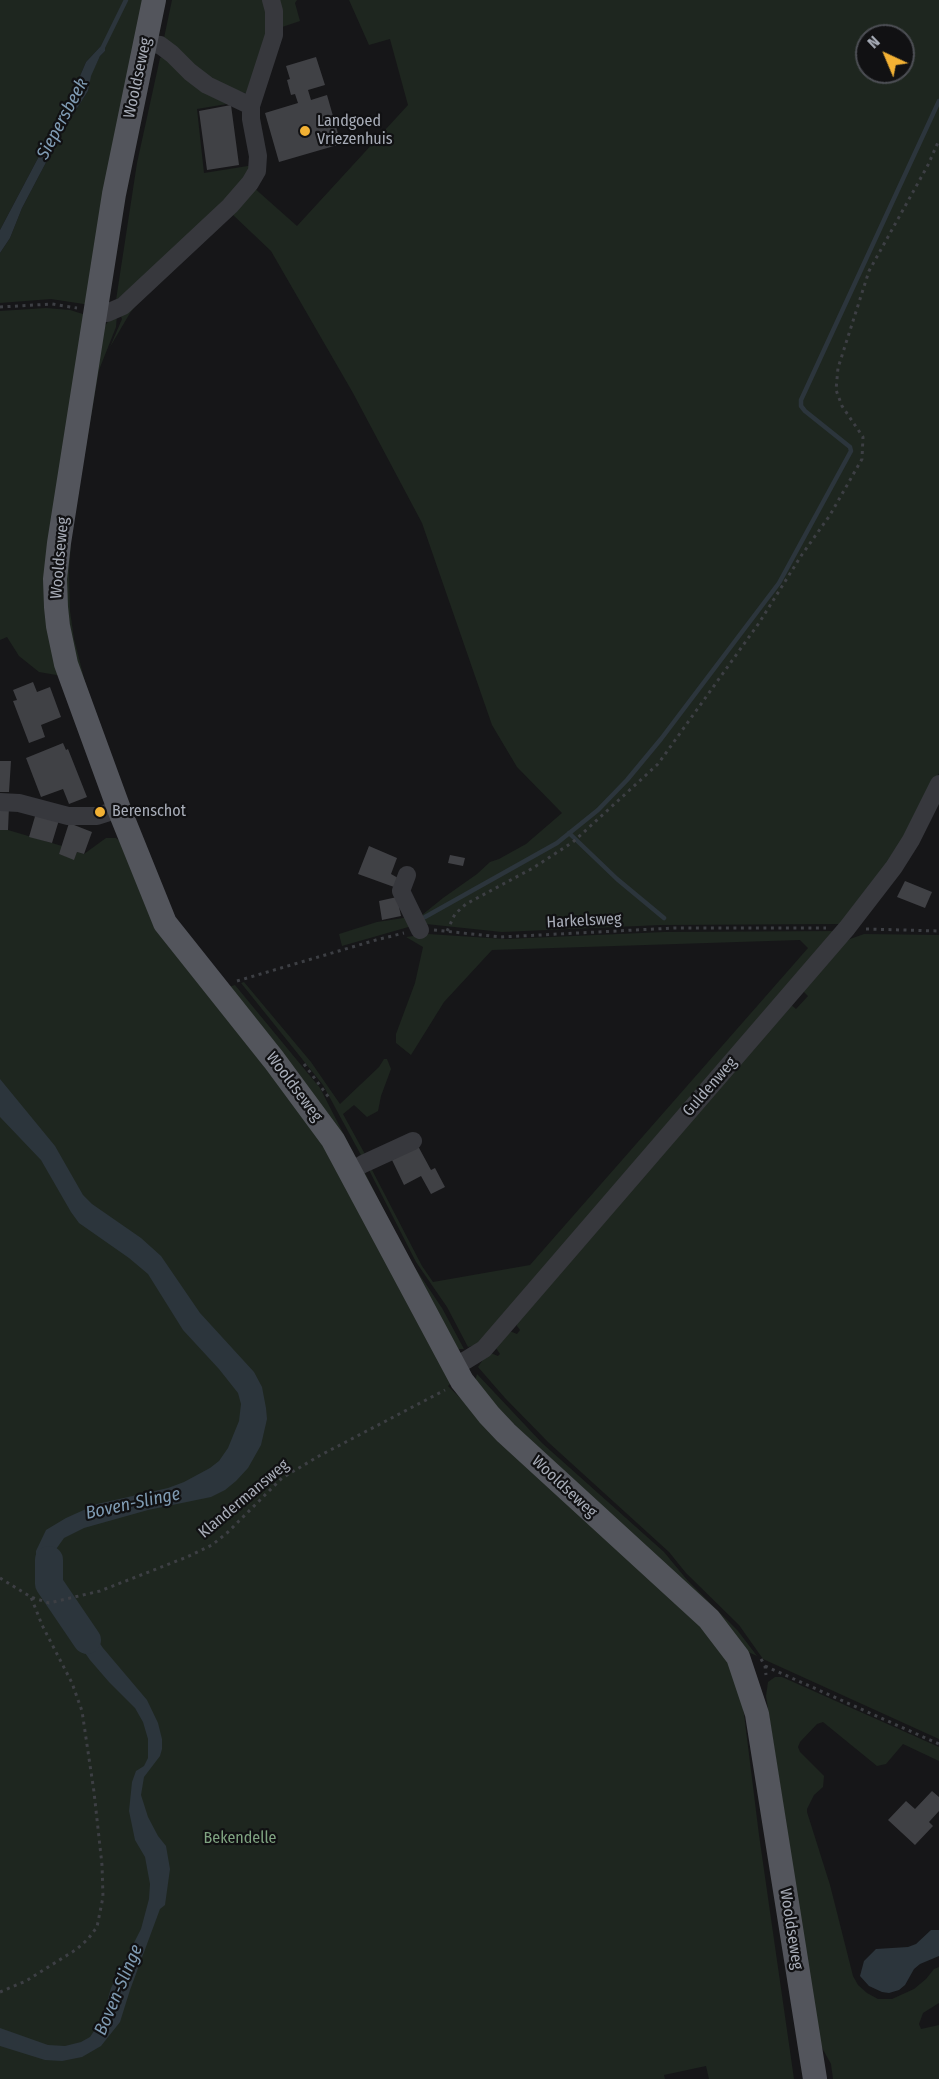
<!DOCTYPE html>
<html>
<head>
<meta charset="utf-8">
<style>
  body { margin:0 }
  #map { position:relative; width:939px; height:2079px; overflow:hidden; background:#161618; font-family:"Fira Sans Condensed",sans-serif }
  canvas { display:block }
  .north { position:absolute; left:855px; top:24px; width:60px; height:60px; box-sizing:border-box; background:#111113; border:2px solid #4d4f55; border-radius:50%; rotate:316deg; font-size:16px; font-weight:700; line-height:24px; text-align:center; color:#a8adb8 }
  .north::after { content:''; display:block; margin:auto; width:21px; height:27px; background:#f2b134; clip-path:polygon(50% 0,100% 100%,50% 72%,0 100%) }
</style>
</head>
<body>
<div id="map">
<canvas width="939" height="2079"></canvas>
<div class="north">N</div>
</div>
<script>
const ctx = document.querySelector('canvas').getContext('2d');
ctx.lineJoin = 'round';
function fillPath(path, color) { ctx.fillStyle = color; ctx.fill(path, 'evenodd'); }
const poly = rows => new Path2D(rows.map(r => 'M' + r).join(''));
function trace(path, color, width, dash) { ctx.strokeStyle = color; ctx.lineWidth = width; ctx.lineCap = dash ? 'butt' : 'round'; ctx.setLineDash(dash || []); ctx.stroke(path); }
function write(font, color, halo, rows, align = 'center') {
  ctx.font = font + ' "Fira Sans Condensed",sans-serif'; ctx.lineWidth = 4.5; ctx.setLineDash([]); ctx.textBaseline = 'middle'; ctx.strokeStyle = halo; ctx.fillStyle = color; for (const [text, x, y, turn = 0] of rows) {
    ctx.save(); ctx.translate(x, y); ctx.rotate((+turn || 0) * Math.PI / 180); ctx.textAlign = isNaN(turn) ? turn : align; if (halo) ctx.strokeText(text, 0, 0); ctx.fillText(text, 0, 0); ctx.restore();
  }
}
const green = poly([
  [0,0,148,0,90,305,51,299,0,303,0,253,10,238,22,208,62,132,88,91,90,76,100,56,105,51,100,47,86,62,74,90,0,230],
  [172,0,265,0,270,20,248,94,209,82,164,38],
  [276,0,297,0,295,3,300,21,282,27],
  [349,0,939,0,939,773,898,852,843,924,661,925,502,932,426,924,422,915,443,898,477,874,490,862,499,859,526,844,562,813,517,767,492,725,422,523,353,393,271,251,232,214,141,299,130,313,110,347,122,319,120,313,252,186,297,226,408,105,390,39,369,45],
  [867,36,903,36,903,72,867,72],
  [162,57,233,103,197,109,204,173,254,165,251,175,175,253,116,300,137,163,160,58],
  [46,308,70,310,86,315,75,406,62,676,39,672,19,656,7,637,0,640,0,311],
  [117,315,116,327,99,370,72,529,69,571,70,611,74,639,85,682,112,757,76,673,64,581,101,331,110,319],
  [0,830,8,830,62,846,59,854,74,859,77,852,84,854,106,838,116,838,123,844,327,1144,454,1380,448,1386,529,1466,709,1635,726,1657,741,1694,744,1714,759,1835,794,2079,709,2079,706,2066,664,2075,665,2079,0,2079],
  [410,917,412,926,342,946,339,934,377,922],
  [837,931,480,1344,468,1347,447,1307,416,1262,369,1170,371,1168,422,1266,433,1282,530,1265,808,948,800,940,492,950,444,1002,411,1055,396,1043,396,1034,415,983,423,947,406,937,428,934,505,939,664,932],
  [864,934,939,935,939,1739,763,1659,739,1625,686,1573,669,1552,548,1442,505,1398,478,1367,488,1352,498,1356,500,1354,494,1345,507,1330,517,1334,520,1330,517,1326,515,1320,788,1002,796,1009,808,996,800,988,835,949,850,939],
  [244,982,311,1062,340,1104,379,1067,384,1059,387,1059,391,1069,381,1096,378,1111,367,1117,354,1105,343,1114,366,1156,362,1157,323,1085,241,983],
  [235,985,320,1088,356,1158,353,1160,225,988],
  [364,1171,409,1259,442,1308,464,1349,452,1349,362,1172],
  [477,1374,542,1443,664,1552,688,1581,738,1631,757,1656,744,1650,474,1385],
  [775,1677,782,1677,939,1747,939,1761,903,1744,886,1764,877,1766,823,1722,817,1724,800,1742,798,1747,800,1752,824,1776,823,1787,814,1795,807,1809,807,1812,830,1885,853,1976,858,1985,867,1993,878,1999,892,1999,914,1989,926,1979,934,1969,939,1967,939,2003,923,2013,919,2024,921,2029,939,2025,939,2079,833,2079,831,2064,821,2046,819,2036,766,1696,768,1682]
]);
const water = poly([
  [105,45,105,51,100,56,91,76,88,91,62,132,22,208,10,238,0,253,0,230,74,90,86,62,100,47],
  [0,1079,55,1146,83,1195,92,1204,141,1238,161,1256,200,1313,254,1372,262,1387,266,1408,267,1419,261,1445,248,1468,236,1481,225,1490,211,1497,148,1510,84,1528,64,1538,54,1552,53,1566,62,1584,69,1593,51,1597,42,1579,36,1559,36,1551,46,1530,66,1518,97,1504,168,1488,184,1482,210,1468,219,1461,228,1448,239,1421,241,1404,238,1393,219,1369,183,1330,148,1274,129,1258,79,1223,71,1212,41,1160,0,1117],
  [73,1605,103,1648,147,1700,158,1723,162,1739,162,1749,160,1756,144,1777,141,1795,148,1817,158,1836,166,1846,170,1869,165,1905,160,1909,130,1990,120,2022,101,2046,82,2057,62,2061,45,2060,0,2046,0,2028,48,2045,65,2046,81,2042,90,2037,102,2019,111,1988,141,1929,149,1899,150,1884,145,1857,135,1840,129,1811,132,1782,136,1771,144,1766,148,1758,148,1739,143,1722,135,1708,109,1682,90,1660,57,1613,56,1609],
  [931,1930,939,1930,939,1956,920,1964,914,1969,905,1985,899,1990,889,1993,882,1992,869,1986,860,1976,864,1961,876,1949,908,1947,916,1944]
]);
const stream = poly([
  [102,49,126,0],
  [569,833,617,879,664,918],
  [425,917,557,843,598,810,627,780,661,739,779,583,851,451,850,447,805,411,801,406,801,400,939,101]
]);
const river = poly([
  [49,1560,49,1584,87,1640]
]);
const building = poly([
  [316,57,325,85,308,90,311,100,327,95,341,144,279,162,265,113,298,103,295,94,291,95,287,80,290,79,286,66],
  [231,105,239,165,207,170,199,111],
  [33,682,37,692,50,687,61,717,41,725,45,737,29,743,13,701,17,700,13,690],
  [63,743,66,750,68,749,87,797,69,804,63,789,41,797,26,758],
  [0,761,11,761,9,792,0,792],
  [0,807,9,807,8,830,0,830],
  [36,813,59,820,52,843,29,837],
  [69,823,92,832,84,854,77,852,74,860,59,854],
  [369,846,397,858,391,874,398,878,394,887,358,874],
  [450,855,465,858,463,866,448,863],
  [905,881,932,892,925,908,897,897],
  [397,897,401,916,382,920,379,901],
  [418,1146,431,1170,435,1168,445,1187,431,1194,421,1176,404,1185,392,1160],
  [932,1791,939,1797,939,1811,929,1822,933,1826,915,1845,888,1820,906,1801,915,1809]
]);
const path = poly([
  [0,307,52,304,77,308],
  [866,929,939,931],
  [434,930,501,937,674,928,826,928],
  [447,931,455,914,466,904,533,868,573,842,658,764,759,623,801,556,830,515,862,459,863,437,842,406,836,390,838,368,869,271,928,165,939,140],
  [237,981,376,940,404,933],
  [304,1064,330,1099],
  [0,1578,31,1597,49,1603,100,1591,187,1557,212,1545,228,1532,282,1478,319,1456,445,1390],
  [761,1659,765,1666,766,1675],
  [765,1666,939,1744],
  [0,1992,26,1981,77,1949,88,1939,97,1927,103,1897,102,1865,94,1792,82,1711,72,1683,42,1625,31,1597]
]);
const minor = poly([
  [145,43,160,45,172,54,190,72,207,85,251,106],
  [97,311,107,313,123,306,230,206,250,183,257,171,258,156,251,119,251,106,274,35,274,11,271,0],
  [0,802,19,803,68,816,97,816,119,809],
  [407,875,401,891,420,930],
  [351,1171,363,1164,413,1141],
  [455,1367,484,1349,847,928,894,867,911,840,939,784]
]);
const major = poly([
  [154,0,114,194,59,543,55,579,56,607,58,626,66,664,119,809,165,923,274,1060,333,1140,462,1381,489,1415,506,1433,709,1619,738,1657,757,1714,815,2079]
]);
const markers = [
  [305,131,6,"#f2b134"],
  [100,812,6,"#f2b134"]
];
const streetNames = [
  ["Wooldseweg",138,78,-78],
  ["Wooldseweg",60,558,-85],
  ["Harkelsweg",584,921,-3],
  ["Wooldseweg",294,1087,53],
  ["Guldenweg",710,1087,-49],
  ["Wooldseweg",564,1487,43],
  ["Klandermansweg",244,1499,-40],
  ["Wooldseweg",791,1929,81]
];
const poiNames = [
  ["Landgoed",317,122],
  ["Vriezenhuis",317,140],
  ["Berenschot",112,812]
];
const parkNames = [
  ["Bekendelle",240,1839]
];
const waterNames = [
  ["Siepersbeek",63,119,-62],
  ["Boven-Slinge",133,1504,-12],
  ["Boven-Slinge",119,1990,-67]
];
fillPath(green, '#1e261f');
fillPath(water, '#2c353c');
trace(stream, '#2c353c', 4.5);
trace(river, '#2c353c', 28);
fillPath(building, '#404145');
trace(path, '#3d3f44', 3, [3, 4.5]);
trace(minor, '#37383d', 18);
trace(major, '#53555c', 24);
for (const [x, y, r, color] of markers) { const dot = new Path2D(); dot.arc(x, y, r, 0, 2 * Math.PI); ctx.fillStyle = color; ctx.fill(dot); trace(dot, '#111113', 2); }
write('16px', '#a8adb8', '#111113', streetNames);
write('16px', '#a8adb8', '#111113', poiNames, 'left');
write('16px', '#7fa381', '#111113', parkNames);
write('italic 18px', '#7f9bb3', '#111113', waterNames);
</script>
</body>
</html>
